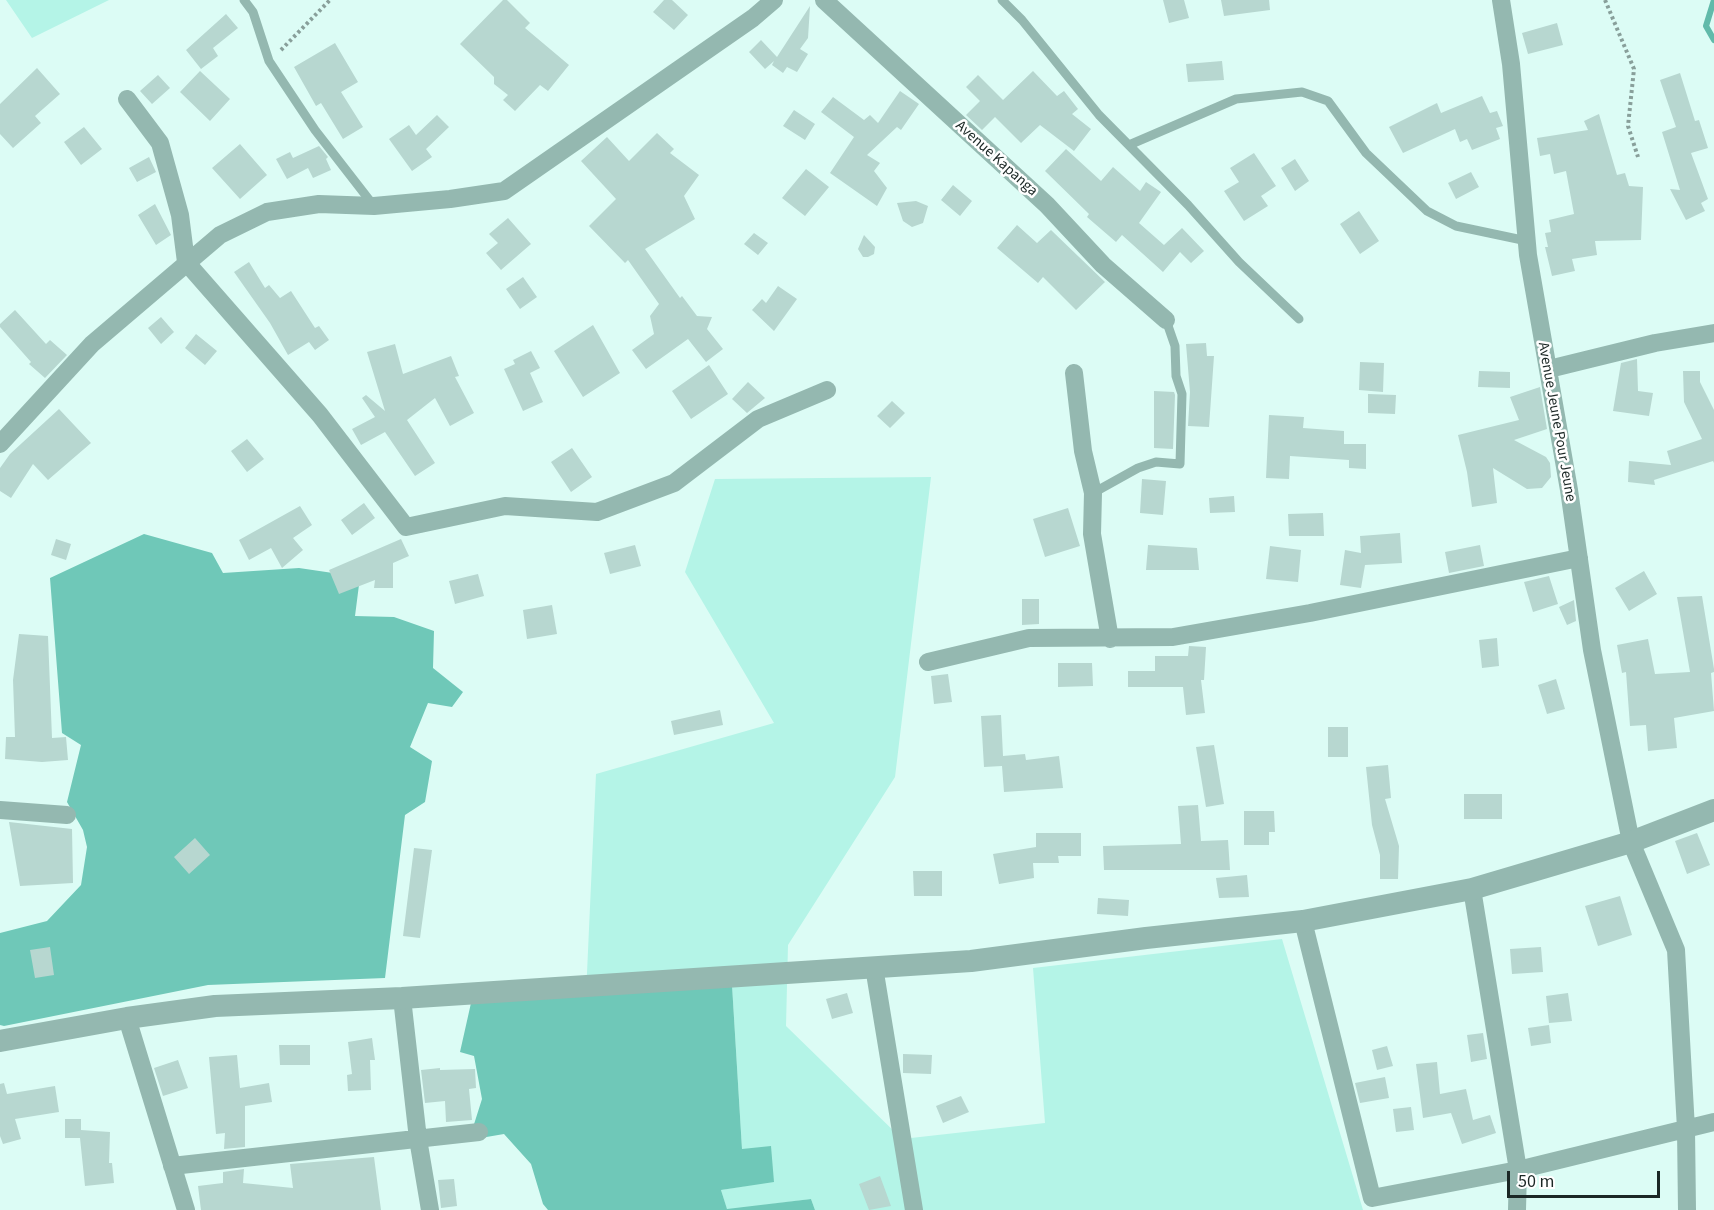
<!DOCTYPE html>
<html>
<head>
<meta charset="utf-8">
<style>
  body { margin:0 }
  #map { position:relative; width:1714px; height:1210px; overflow:hidden; background:#dcfcf5; font-family:"Source Sans 3",sans-serif }
  canvas { display:block }
  .scale { position:absolute; left:1507px; top:1171px; width:153px; height:27px; box-sizing:border-box; border:3px solid #1b2725; border-top:0; padding-left:8px; font-size:18px; line-height:21px; white-space:nowrap; color:#1b2725; -webkit-text-stroke:4px #fff; paint-order:stroke }
</style>
</head>
<body>
<div id="map">
<canvas width="1714" height="1210"></canvas>
<div class="scale">50 m</div>
</div>
<script>
const ctx = document.querySelector('canvas').getContext('2d');
ctx.lineJoin = 'round';
function fillPath(path, color) { ctx.fillStyle = color; ctx.fill(path, 'evenodd'); }
const poly = rows => new Path2D(rows.map(r => 'M' + r).join(''));
function trace(path, color, width, dash) { ctx.strokeStyle = color; ctx.lineWidth = width; ctx.lineCap = dash ? 'butt' : 'round'; ctx.setLineDash(dash || []); ctx.stroke(path); }
function write(font, color, halo, rows, align = 'center') {
  ctx.font = font + ' "Source Sans 3",sans-serif'; ctx.lineWidth = 5; ctx.setLineDash([]); ctx.textBaseline = 'middle'; ctx.strokeStyle = halo; ctx.fillStyle = color; for (const [text, x, y, turn = 0] of rows) {
    ctx.save(); ctx.translate(x, y); ctx.rotate((+turn || 0) * Math.PI / 180); ctx.textAlign = isNaN(turn) ? turn : align; if (halo) ctx.strokeText(text, 0, 0); ctx.fillText(text, 0, 0); ctx.restore();
  }
}
const green = poly([
  [6,0,109,0,32,38],
  [931,477,895,777,788,945,786,1026,902,1139,1045,1123,1033,968,1282,939,1363,1210,815,1210,811,1199,727,1210,721,1190,774,1181,742,1149,732,985,586,995,596,774,774,723,685,572,715,479]
]);
const forest = poly([
  [144,534,212,553,223,573,299,568,360,577,355,616,394,617,434,631,433,668,463,692,452,707,428,703,410,747,432,761,425,802,405,815,385,978,208,985,4,1026,0,1025,0,933,47,921,81,885,87,847,83,830,67,802,81,745,62,733,50,578],
  [732,985,742,1149,771,1146,774,1182,721,1190,727,1209,811,1199,815,1210,548,1210,543,1204,531,1164,504,1134,469,1140,482,1099,474,1056,460,1052,471,1003]
]);
const stream = poly([
  [1714,0,1706,26,1714,40]
]);
const building = poly([
  [503,0,507,0,530,23,525,28,569,65,548,91,540,85,515,111,503,100,508,95,494,84,494,77,460,44],
  [664,0,672,0,688,15,674,30,653,12],
  [1163,0,1184,0,1189,18,1169,23],
  [1221,0,1269,0,1270,10,1224,16],
  [810,6,808,38,800,49,808,54,797,72,787,67,783,73,772,65,774,61,765,69,749,52,761,40,777,57],
  [226,14,238,28,213,48,218,56,201,69,186,50],
  [1557,23,1563,45,1528,54,1522,33],
  [335,43,358,82,341,92,363,127,343,139,321,103,316,106,294,67],
  [1222,61,1224,80,1188,82,1186,64],
  [37,68,60,94,35,116,41,123,13,148,0,134,0,104],
  [200,71,230,99,210,121,180,92],
  [1033,71,1057,96,1064,91,1078,109,1072,114,1091,129,1074,151,1040,125,1021,143,995,117,982,130,966,115,980,101,966,87,978,75,1003,100],
  [1680,73,1695,121,1699,120,1708,148,1691,153,1708,199,1701,203,1705,211,1686,220,1670,189,1680,190,1662,132,1676,127,1660,80],
  [158,75,170,88,152,104,140,91],
  [900,91,919,104,901,130,897,127,867,155,880,163,874,171,887,188,877,206,830,173,854,137,821,112,833,97,864,120,870,115,878,123],
  [1482,96,1490,113,1497,111,1503,126,1496,128,1500,139,1472,150,1467,139,1460,142,1455,129,1403,153,1389,127,1437,103,1441,113],
  [794,110,815,124,805,140,783,126],
  [1599,114,1617,175,1625,173,1629,186,1643,187,1641,240,1595,241,1597,255,1572,259,1575,271,1552,276,1545,247,1548,247,1545,233,1551,232,1549,220,1574,214,1566,171,1554,174,1550,154,1540,156,1537,138,1588,130,1584,121],
  [437,115,449,127,426,149,432,157,412,171,389,139,409,125,416,135],
  [84,127,102,149,81,165,64,142],
  [657,133,674,149,670,153,699,175,684,196,695,219,645,249,680,298,682,296,697,316,712,317,707,329,723,349,706,362,688,339,646,369,632,350,654,334,650,316,659,304,628,260,625,263,589,226,616,199,581,161,607,137,629,161],
  [240,144,267,175,240,199,212,168],
  [319,146,328,157,326,159,331,170,313,178,308,168,287,179,276,159,290,152,293,158],
  [1066,149,1101,181,1113,167,1140,191,1146,182,1161,192,1139,223,1164,245,1182,228,1204,251,1191,263,1180,252,1163,272,1122,235,1116,242,1087,217,1089,214,1045,171],
  [1254,153,1276,186,1261,196,1268,206,1244,221,1224,191,1239,182,1230,168],
  [149,157,156,172,137,182,129,168],
  [1295,159,1309,181,1295,191,1281,168],
  [806,169,829,187,805,216,782,198],
  [1471,172,1479,187,1456,199,1448,183],
  [953,185,972,201,960,216,941,200],
  [916,201,928,206,923,223,912,227,903,221,897,203],
  [155,204,171,235,156,245,138,215],
  [1359,211,1379,241,1360,254,1340,224],
  [508,218,531,244,501,270,486,253,498,243,489,234],
  [1017,225,1037,243,1051,230,1105,282,1076,310,1043,277,1038,283,997,248],
  [754,233,768,243,758,255,744,244],
  [864,235,875,247,874,254,868,257,863,257,858,249],
  [249,262,265,288,269,285,280,298,291,291,315,328,319,326,329,340,315,350,309,342,288,355,270,323,234,272],
  [523,277,537,297,520,309,506,289],
  [778,286,797,299,774,331,752,310,762,299,766,303],
  [15,310,46,344,50,340,67,355,45,378,29,364,31,362,0,327,0,324],
  [161,317,174,332,161,344,148,328],
  [593,325,620,373,583,397,554,351],
  [196,334,217,351,205,365,185,348],
  [1206,343,1207,356,1214,356,1209,427,1188,426,1190,392,1186,344],
  [395,344,403,374,451,356,459,376,455,377,474,413,450,426,435,398,407,420,435,463,415,476,385,432,361,445,352,429,375,417,362,398,366,395,385,411,367,352],
  [531,351,540,368,530,373,543,402,523,411,504,369,515,364,513,360],
  [1637,359,1638,391,1653,393,1649,416,1613,411,1621,363],
  [1360,362,1384,363,1383,392,1359,390],
  [709,365,728,394,691,419,672,391],
  [1479,371,1510,372,1510,388,1478,387],
  [1683,371,1700,371,1700,382,1714,410,1714,463,1713,461,1654,480,1655,485,1628,482,1629,461,1671,465,1667,451,1702,439,1684,402],
  [748,382,765,398,747,413,732,399],
  [1540,387,1547,429,1514,440,1546,457,1550,463,1551,477,1542,488,1527,489,1493,468,1497,503,1472,507,1467,472,1458,435,1519,420,1510,397],
  [1154,391,1174,392,1175,395,1173,449,1154,448],
  [1368,394,1396,395,1395,414,1368,413],
  [892,401,905,413,890,428,877,416],
  [59,409,91,443,48,480,33,464,11,498,0,491,0,468,10,454],
  [1269,415,1304,417,1303,428,1344,431,1344,444,1366,444,1366,469,1349,468,1349,460,1290,456,1289,479,1266,478],
  [247,439,264,459,247,472,231,451],
  [572,448,592,477,571,492,551,462],
  [1142,479,1166,481,1163,515,1140,513],
  [1234,496,1235,512,1210,513,1209,498],
  [364,503,375,518,352,535,341,520],
  [300,506,312,525,293,538,303,550,282,568,271,548,249,560,239,540],
  [1068,508,1080,546,1045,557,1033,519],
  [1323,513,1324,536,1289,536,1288,514],
  [1400,533,1402,563,1365,565,1361,588,1340,585,1345,550,1361,553,1360,536],
  [56,539,71,544,66,560,51,555],
  [401,539,409,556,393,563,393,588,374,588,375,580,339,594,329,570],
  [635,545,641,566,610,574,604,553],
  [1148,545,1197,548,1199,570,1146,570],
  [1480,545,1484,566,1449,573,1445,552],
  [1270,546,1301,550,1298,582,1266,579],
  [1644,571,1657,594,1629,611,1615,588],
  [478,574,484,596,455,604,449,581],
  [1549,576,1558,604,1533,612,1524,582],
  [1702,596,1714,669,1714,672,1711,673,1714,711,1674,718,1677,748,1648,751,1646,725,1630,726,1626,672,1622,673,1617,645,1648,639,1655,674,1690,672,1677,597],
  [1022,599,1039,599,1039,624,1022,625],
  [1574,600,1576,621,1567,625,1559,607],
  [552,605,557,634,527,639,523,610],
  [19,634,48,636,52,738,66,737,68,760,42,762,5,759,6,737,15,737,13,680],
  [1497,638,1499,666,1482,668,1479,640],
  [1189,646,1206,647,1204,680,1201,680,1205,713,1186,715,1183,687,1128,687,1128,671,1155,671,1155,656,1188,656],
  [1058,663,1092,663,1093,686,1058,687],
  [948,674,952,702,934,704,931,676],
  [1556,679,1565,709,1547,714,1538,685],
  [720,710,723,725,674,735,671,721],
  [1001,715,1003,756,1025,754,1026,760,1059,756,1063,788,1004,792,1002,766,984,767,981,716],
  [1328,727,1348,727,1348,757,1328,757],
  [1214,745,1224,804,1206,807,1196,747],
  [1388,765,1391,798,1385,799,1399,846,1398,879,1380,879,1380,855,1372,825,1366,767],
  [1464,794,1502,794,1502,819,1464,819],
  [1198,805,1201,841,1228,840,1230,870,1104,870,1103,846,1181,844,1178,806],
  [1244,811,1274,811,1275,832,1269,832,1269,845,1244,845],
  [9,822,72,829,73,883,20,886],
  [1036,833,1081,833,1081,856,1058,856,1059,863,1033,863,1034,878,999,884,993,854,1036,847],
  [1697,833,1710,865,1687,874,1675,841],
  [195,838,210,855,189,874,174,857],
  [414,848,432,850,420,938,403,936],
  [913,871,942,871,942,896,914,896],
  [1247,875,1249,897,1219,898,1216,878],
  [1620,896,1632,935,1598,946,1585,906],
  [1098,898,1129,900,1128,916,1097,914],
  [50,947,54,975,35,978,30,950],
  [1541,947,1543,972,1512,974,1510,949],
  [847,993,853,1013,832,1019,826,999],
  [1568,993,1572,1021,1549,1023,1546,996],
  [1549,1025,1551,1043,1531,1046,1528,1028],
  [1483,1033,1487,1059,1471,1062,1467,1035],
  [372,1038,375,1060,370,1060,371,1090,348,1091,347,1075,352,1074,348,1042],
  [279,1045,310,1045,310,1065,280,1065],
  [1387,1046,1393,1066,1377,1070,1372,1050],
  [903,1054,932,1055,931,1074,903,1073],
  [237,1055,240,1088,269,1083,272,1102,245,1106,245,1147,224,1149,225,1133,216,1134,209,1057],
  [178,1060,188,1088,163,1096,154,1068],
  [1437,1062,1440,1094,1466,1089,1473,1120,1490,1115,1496,1133,1462,1144,1451,1113,1423,1118,1416,1064],
  [440,1068,440,1070,475,1069,476,1088,469,1089,472,1120,446,1122,445,1101,425,1103,421,1070],
  [1385,1077,1389,1098,1360,1103,1355,1083],
  [4,1083,7,1094,55,1086,59,1112,15,1119,21,1139,3,1144,0,1136,0,1084],
  [961,1096,969,1112,943,1123,936,1106],
  [1411,1107,1414,1130,1396,1132,1393,1109],
  [65,1119,81,1119,81,1130,110,1132,109,1163,112,1163,114,1183,85,1186,80,1138,65,1138],
  [374,1157,381,1210,201,1210,198,1186,223,1183,223,1172,244,1169,243,1183,293,1188,290,1164],
  [880,1176,891,1206,869,1210,859,1184],
  [454,1179,457,1206,441,1208,438,1180]
]);
const path = poly([
  [1605,0,1634,69,1628,126,1638,157],
  [281,50,330,0]
]);
const service = poly([
  [244,0,253,12,269,61,315,130,374,206],
  [1002,0,1022,20,1099,115,1188,205,1239,262,1299,319],
  [1129,145,1236,99,1302,92,1328,101,1366,153,1427,211,1456,226,1527,241],
  [1093,493,1138,468,1156,462,1180,464,1182,394,1176,376,1175,346,1166,320]
]);
const minor = poly([
  [824,0,1047,205,1103,265,1166,320],
  [1501,0,1511,64,1528,255,1569,490,1592,650,1631,842,1676,950,1686,1129,1687,1210],
  [127,99,160,143,180,215,186,262,320,415,406,527,505,506,597,512,674,483,758,419,827,390],
  [1549,369,1655,343,1714,333],
  [1074,373,1083,451,1093,493,1092,534,1110,639],
  [0,444,92,344,220,235,267,212,319,204,374,206,450,199,504,191,753,18,774,0],
  [928,662,1029,638,1173,637,1310,613,1579,558],
  [0,810,67,815],
  [1472,889,1518,1170,1517,1210],
  [1303,921,1372,1198,1518,1170,1714,1122],
  [874,967,914,1210],
  [402,998,418,1139,430,1210],
  [127,1018,186,1210],
  [172,1166,479,1132]
]);
const tertiary = poly([
  [0,1041,127,1018,215,1006,402,998,971,961,1146,938,1303,921,1472,889,1631,842,1714,810]
]);
const streetNames = [
  ["Avenue Kapanga",996,159,42],
  ["Avenue Jeune Pour Jeune",1556,422,80]
];
fillPath(green, '#b4f4e7');
fillPath(forest, '#6fc8b8');
trace(stream, '#61baaa', 6);
fillPath(building, '#b7d7d0');
trace(path, '#889f9a', 4, [3, 3]);
trace(service, '#94b8b0', 9);
trace(minor, '#94b8b0', 18);
trace(tertiary, '#94b8b0', 22);
write('15px', '#1b2725', '#fff', streetNames);
</script>
</body>
</html>
